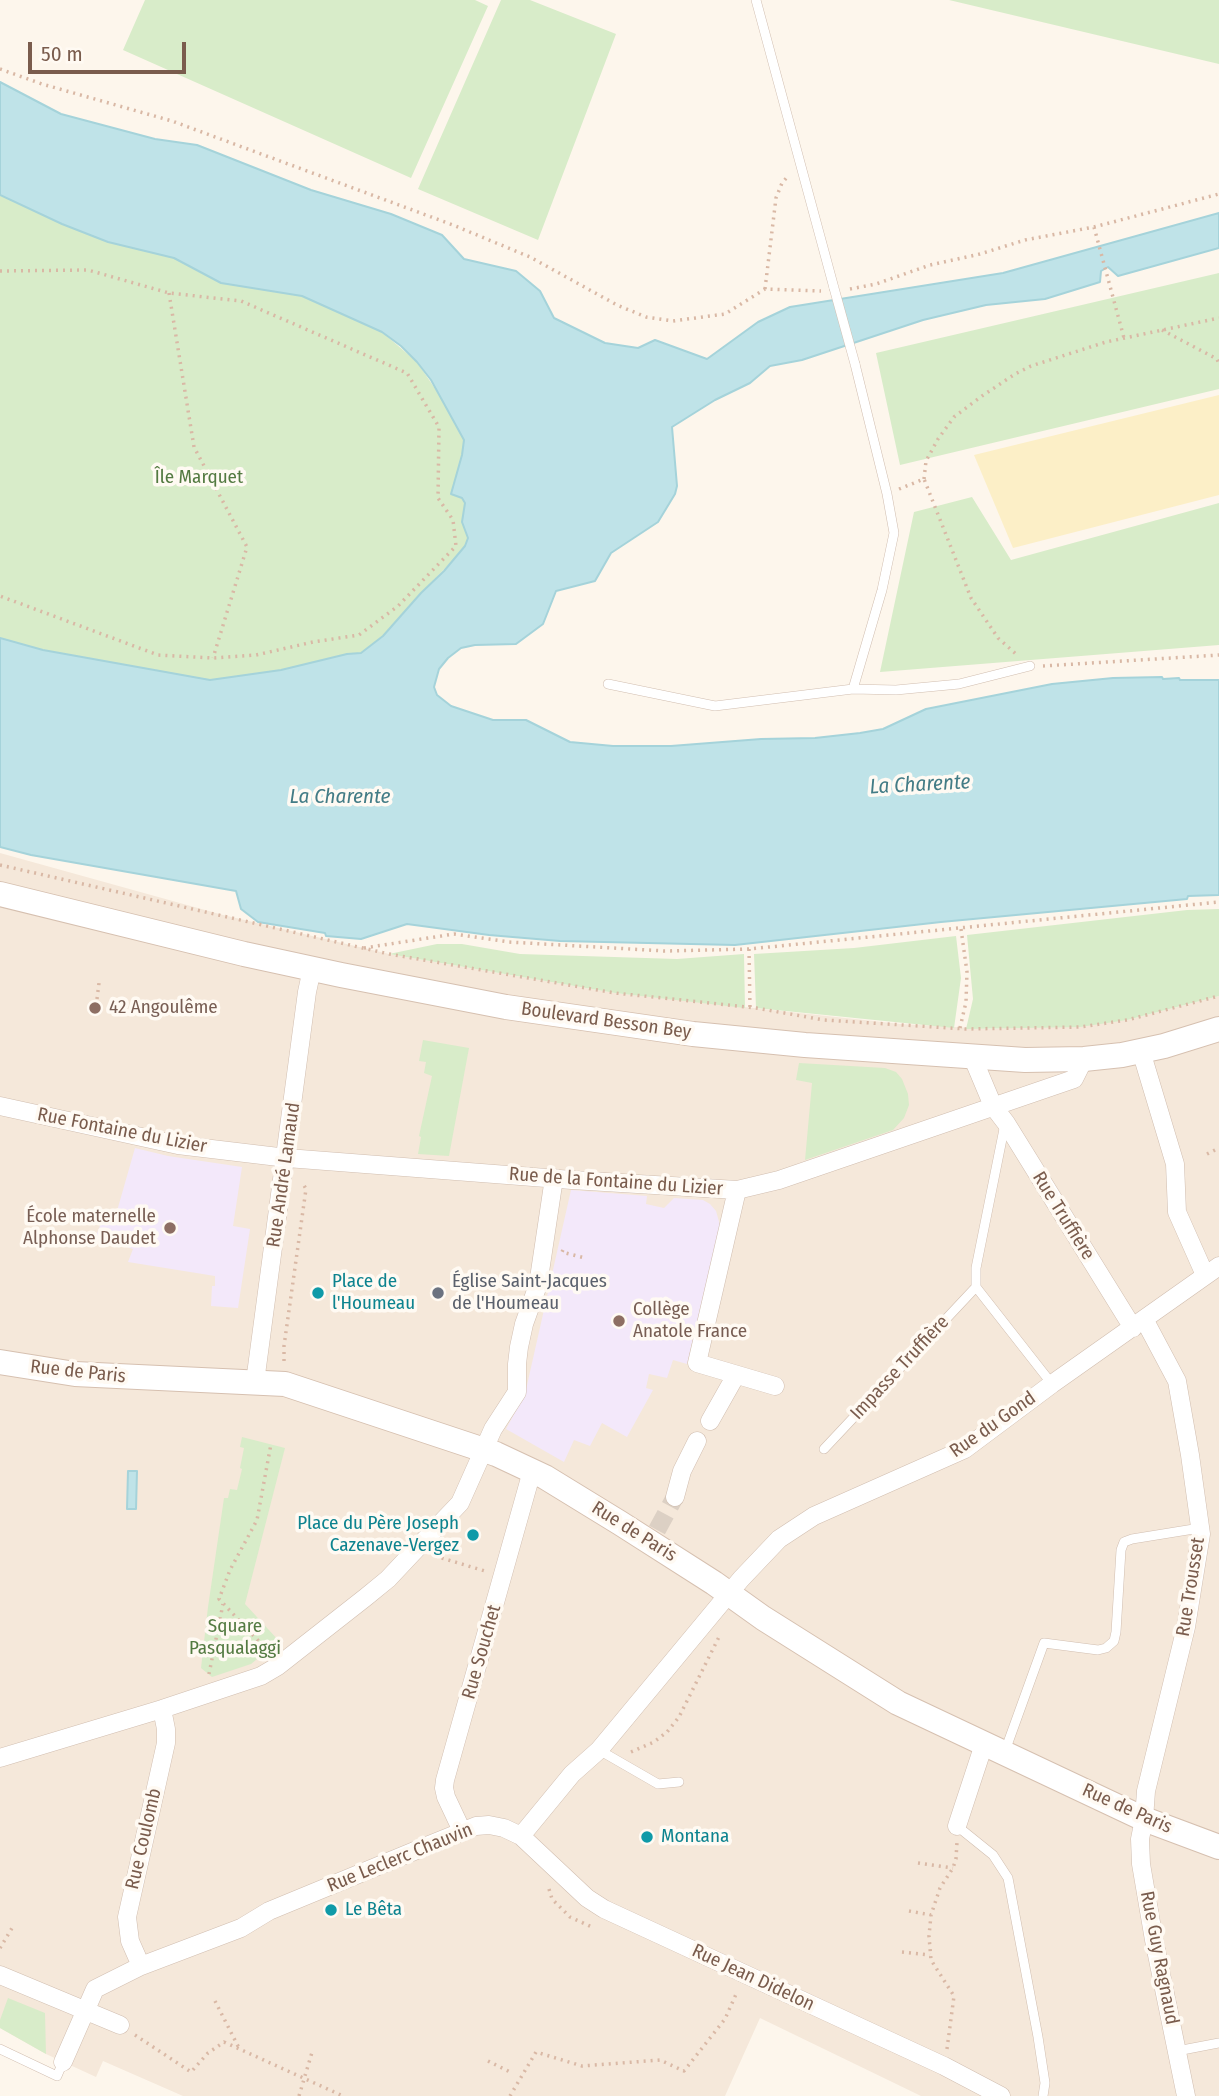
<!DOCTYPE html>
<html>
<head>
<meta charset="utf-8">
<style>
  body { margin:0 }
  #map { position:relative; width:1219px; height:2096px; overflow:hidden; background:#fdf6ec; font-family:"Fira Sans Condensed",sans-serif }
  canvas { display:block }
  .scale { position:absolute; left:28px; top:42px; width:158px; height:32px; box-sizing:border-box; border:4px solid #7a5c4d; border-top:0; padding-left:9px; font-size:21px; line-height:24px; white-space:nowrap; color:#7a5c4d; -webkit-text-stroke:5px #fffaf3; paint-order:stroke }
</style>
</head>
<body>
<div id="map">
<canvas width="1219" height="2096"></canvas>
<div class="scale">50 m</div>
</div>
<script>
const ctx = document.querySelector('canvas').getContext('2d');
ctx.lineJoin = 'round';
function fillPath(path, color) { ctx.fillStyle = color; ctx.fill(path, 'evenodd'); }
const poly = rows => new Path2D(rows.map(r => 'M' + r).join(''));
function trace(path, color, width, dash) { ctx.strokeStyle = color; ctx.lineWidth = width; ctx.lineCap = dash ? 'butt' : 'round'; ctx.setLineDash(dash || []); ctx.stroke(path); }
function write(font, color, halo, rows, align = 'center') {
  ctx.font = font + ' "Fira Sans Condensed",sans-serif'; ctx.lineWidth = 7; ctx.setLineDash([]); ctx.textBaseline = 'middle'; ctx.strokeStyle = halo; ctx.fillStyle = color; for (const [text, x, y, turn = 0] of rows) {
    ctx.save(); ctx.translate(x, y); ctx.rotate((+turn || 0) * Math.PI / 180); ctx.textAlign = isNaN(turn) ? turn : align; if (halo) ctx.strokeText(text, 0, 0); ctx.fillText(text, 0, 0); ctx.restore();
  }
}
const residential = poly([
  [0,853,223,915,389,954,615,993,901,1024,990,1029,1127,1020,1219,996,1219,2096,921,2096,760,2018,725,2096,183,2096,103,2061,96,2077,46,2054,0,2028]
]);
const education = poly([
  [135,1148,168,1156,242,1167,233,1226,250,1229,238,1308,211,1306,212,1286,215,1286,215,1276,128,1262,133,1249,96,1236,105,1213,117,1211],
  [571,1190,647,1196,646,1204,664,1208,674,1198,703,1200,710,1204,716,1211,720,1225,687,1364,673,1360,667,1378,649,1374,646,1388,653,1390,627,1437,602,1423,590,1446,574,1440,564,1462,506,1429,525,1394]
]);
const green = poly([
  [145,0,475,0,488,6,411,178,123,50],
  [501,0,530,0,616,34,538,240,418,189],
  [949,0,1219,0,1219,64],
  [0,195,62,224,107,242,174,258,221,283,302,296,382,332,417,362,438,393,464,440,462,455,451,493,462,498,465,503,462,522,468,538,465,546,457,556,421,593,383,636,361,653,347,654,281,670,210,680,43,650,0,638],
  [1219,273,1219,389,900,465,876,353],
  [972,497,1011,560,1219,503,1219,645,880,672,914,512],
  [1219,909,1219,996,1127,1020,1080,1027,966,1029,973,999,967,935,1187,910],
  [956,936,961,978,954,1028,756,1008,754,954,854,948],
  [437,944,462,944,520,954,677,959,744,954,745,1008,615,993,389,954],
  [423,1040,469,1048,449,1156,418,1154,421,1137,419,1136,432,1076,424,1073,426,1062,419,1061],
  [799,1063,885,1068,896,1072,902,1079,908,1094,909,1105,904,1118,893,1130,805,1160,812,1083,796,1080],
  [242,1437,285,1448,245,1604,279,1641,251,1664,212,1677,201,1668,208,1607,224,1498,228,1498,230,1489,237,1490,242,1469,240,1468,244,1448,240,1447],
  [8,1998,45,2013,46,2054,0,2028,0,2020]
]);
const sand = poly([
  [1219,395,1219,495,1013,548,974,455]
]);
const water = poly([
  [0,82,61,114,155,139,197,145,311,190,391,214,442,235,464,259,516,271,540,291,554,318,605,343,638,348,655,340,707,359,758,322,790,307,1003,273,1219,213,1219,248,1118,276,1108,267,1101,271,1100,282,1045,299,986,305,923,320,802,360,770,366,750,383,715,400,672,427,677,486,675,494,658,522,611,553,595,581,556,591,543,624,516,644,475,645,461,648,448,658,439,669,434,687,437,695,451,706,493,720,526,720,570,742,613,746,671,746,761,739,815,738,860,733,883,729,926,709,1052,684,1113,678,1162,677,1163,679,1179,678,1180,680,1219,680,1219,895,1188,896,1187,899,941,922,735,945,560,941,489,935,407,924,361,939,326,936,325,933,258,922,241,909,236,891,31,855,0,847,0,638,43,650,210,680,281,670,347,654,361,653,383,636,421,593,444,571,465,546,468,538,462,522,465,503,462,498,451,494,462,455,464,440,431,380,417,362,401,346,382,332,302,296,221,283,174,258,108,242,62,224,0,195,0,82],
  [128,1471,137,1471,136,1509,127,1509,128,1471]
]);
const streetTunnel = poly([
  [657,1530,675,1497]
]);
const path = poly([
  [0,69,42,84,172,121,453,225,530,257,617,305,646,317,673,321,725,314,765,289,821,291],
  [1094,227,1124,338],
  [0,271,88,270,169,293,241,301,407,373,439,427,438,498,453,520,456,546,398,606,359,635,313,642,256,655,213,658,158,655,0,596],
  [765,289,776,198,782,183,788,176],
  [850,289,876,284,930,265,980,254,1025,240,1094,227,1219,194],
  [169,293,194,447,247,547,213,658],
  [1162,330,1217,359,1219,364],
  [924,479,926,461,938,439,954,417,982,396,1015,374,1031,366,1106,342,1219,318],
  [899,489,924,479,971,598,998,638,1016,654],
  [1043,666,1219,655],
  [0,865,389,954,615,993,756,1008,824,1020,966,1029,1080,1027,1127,1020,1219,996],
  [364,948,454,934,509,942,665,951,749,949,1219,902],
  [749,949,750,1008],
  [97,999,99,983],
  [960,1028,966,1002,967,972,961,929],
  [1207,1154,1219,1148],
  [563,1250,562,1252,585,1258],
  [284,1361,284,1346,306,1189,302,1182],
  [435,1556,485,1571],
  [268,1651,219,1599,230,1570,257,1520,271,1444],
  [209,1674,223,1604],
  [631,1752,654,1742,667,1732,679,1717,719,1637],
  [918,1863,953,1868],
  [549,1889,552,1899,570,1917,594,1928],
  [909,1911,931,1915],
  [0,1948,12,1928],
  [902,1952,930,1955],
  [215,2001,239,2048],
  [135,2035,191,2072,208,2053,224,2042,343,2096],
  [947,2049,954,1996,931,1960,929,1936,931,1915,940,1888,953,1868,956,1859,957,1842],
  [488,2061,510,2072],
  [299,2096,313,2049],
  [510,2096,536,2052,582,2066,660,2060,684,2071,725,2019,737,1992]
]);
const lane = poly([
  [756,0,834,288],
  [608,684,715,706,853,689,882,590,894,533,887,494,855,364],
  [853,689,896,690,959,684,1030,666],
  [1005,1124,976,1268,976,1287,1052,1384],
  [824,1449,976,1287],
  [599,1750,658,1784,679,1782],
  [1005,1751,1044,1643,1098,1650,1106,1648,1114,1641,1116,1632,1121,1550,1124,1542,1132,1539,1200,1528],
  [957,1826,993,1855,1008,1878,1038,2037,1045,2083,1043,2096],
  [0,2049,57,2076,63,2062],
  [1177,2051,1219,2043]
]);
const street = poly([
  [1141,1051,1175,1164,1177,1212,1205,1275],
  [972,1056,993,1106,1006,1123,1133,1328],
  [0,1106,178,1145,287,1158,572,1180,737,1190,779,1180,1074,1079,1084,1059],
  [737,1190,697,1363,775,1386],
  [1144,1319,1177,1381,1190,1455,1201,1534,1186,1627,1146,1791,1144,1819,1140,1839,1141,1864,1154,1940,1186,2096],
  [255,1382,307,992,312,969],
  [710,1421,736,1375],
  [675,1497,682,1471,697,1441],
  [0,1758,162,1709,261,1676,278,1666,366,1597,388,1579,419,1546,460,1503,493,1429,517,1392,517,1364,519,1347,524,1324,538,1285,554,1178],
  [957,1826,984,1744],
  [462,1831,446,1797,444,1788,445,1780,532,1471],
  [521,1836,572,1774,599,1750,741,1579,779,1539,814,1516,965,1449,1052,1384,1219,1266],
  [141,1966,130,1941,127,1917,166,1743,166,1729,162,1709],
  [0,1975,120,2025],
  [63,2062,95,1989,141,1966,241,1928,269,1911,429,1845,476,1826,489,1825,504,1828,521,1836,587,1898,604,1909,944,2066,1001,2096]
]);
const secondary = poly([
  [0,894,244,954,341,975,506,1007,693,1034,805,1045,1025,1060,1084,1059,1122,1055,1164,1046,1219,1029],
  [0,1362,75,1374,285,1384,496,1454,545,1477,620,1523,714,1583,763,1618,898,1703,1144,1819,1219,1847]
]);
const laneBridge = poly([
  [834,288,855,364]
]);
const markers = [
  [95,1008,7,"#8d6e63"],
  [170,1228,7,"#8d6e63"],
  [318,1293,7,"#0f9aa8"],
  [438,1293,7,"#6b7280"],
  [619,1321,7,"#8d6e63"],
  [473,1535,7,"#0f9aa8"],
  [647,1837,7,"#0f9aa8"],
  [331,1910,7,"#0f9aa8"]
];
const parkNames = [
  ["Île Marquet",199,478],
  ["Square",235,1627],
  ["Pasqualaggi",235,1649]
];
const educationNames = [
  ["42 Angoulême",109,1008],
  ["École maternelle",156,1217,"right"],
  ["Alphonse Daudet",156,1239,"right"],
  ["Collège",633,1310],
  ["Anatole France",633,1332]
];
const streetNames = [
  ["Boulevard Besson Bey",606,1021,8],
  ["Rue Fontaine du Lizier",122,1131,11],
  ["Rue André Lamaud",284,1175,-82],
  ["Rue de la Fontaine du Lizier",616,1182,4],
  ["Rue Truffière",1063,1216,58],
  ["Impasse Truffière",900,1368,-47],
  ["Rue de Paris",78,1372,6],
  ["Rue du Gond",993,1425,-35],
  ["Rue de Paris",634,1532,32],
  ["Rue Trousset",1191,1587,-81],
  ["Rue Souchet",482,1652,-74],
  ["Rue de Paris",1127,1809,24],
  ["Rue Coulomb",144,1839,-77],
  ["Rue Leclerc Chauvin",400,1858,-22],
  ["Rue Guy Ragnaud",1159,1958,79],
  ["Rue Jean Didelon",753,1978,25]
];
const cultureNames = [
  ["Place de",332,1282],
  ["l'Houmeau",332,1304],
  ["Place du Père Joseph",459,1524,"right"],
  ["Cazenave-Vergez",459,1546,"right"],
  ["Montana",661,1837],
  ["Le Bêta",345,1910]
];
const worshipNames = [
  ["Église Saint-Jacques",452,1282],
  ["de l'Houmeau",452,1304]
];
const waterNames = [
  ["La Charente",920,785,-3],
  ["La Charente",340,797]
];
fillPath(residential, '#f5e8da');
fillPath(education, '#f3e8fa');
fillPath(green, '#d8ecc9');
fillPath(sand, '#fcefc7');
fillPath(water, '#bfe3e8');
trace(water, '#a5d3da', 2);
trace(streetTunnel, '#dcd0c4', 18, [18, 9]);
trace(lane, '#d1beb0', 10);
trace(street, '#d1beb0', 19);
trace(secondary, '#d6c0b0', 26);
trace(path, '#d9b8a5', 3.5, [2, 5]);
trace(lane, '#fff', 9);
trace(street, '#fff', 18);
trace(secondary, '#fff', 24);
trace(laneBridge, '#d1beb0', 10, []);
trace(laneBridge, '#fff', 9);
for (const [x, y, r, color] of markers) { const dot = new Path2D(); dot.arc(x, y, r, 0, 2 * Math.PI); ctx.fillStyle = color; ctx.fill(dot); trace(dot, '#fffaf3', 2.5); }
write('19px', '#537a41', '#fffaf3', parkNames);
write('19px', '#785e54', '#fffaf3', educationNames, 'left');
write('19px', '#7a5c4d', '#fffaf3', streetNames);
write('19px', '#0d838f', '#fffaf3', cultureNames, 'left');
write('19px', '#5b616d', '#fffaf3', worshipNames, 'left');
write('italic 21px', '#437c86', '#fffaf3', waterNames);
</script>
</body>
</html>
